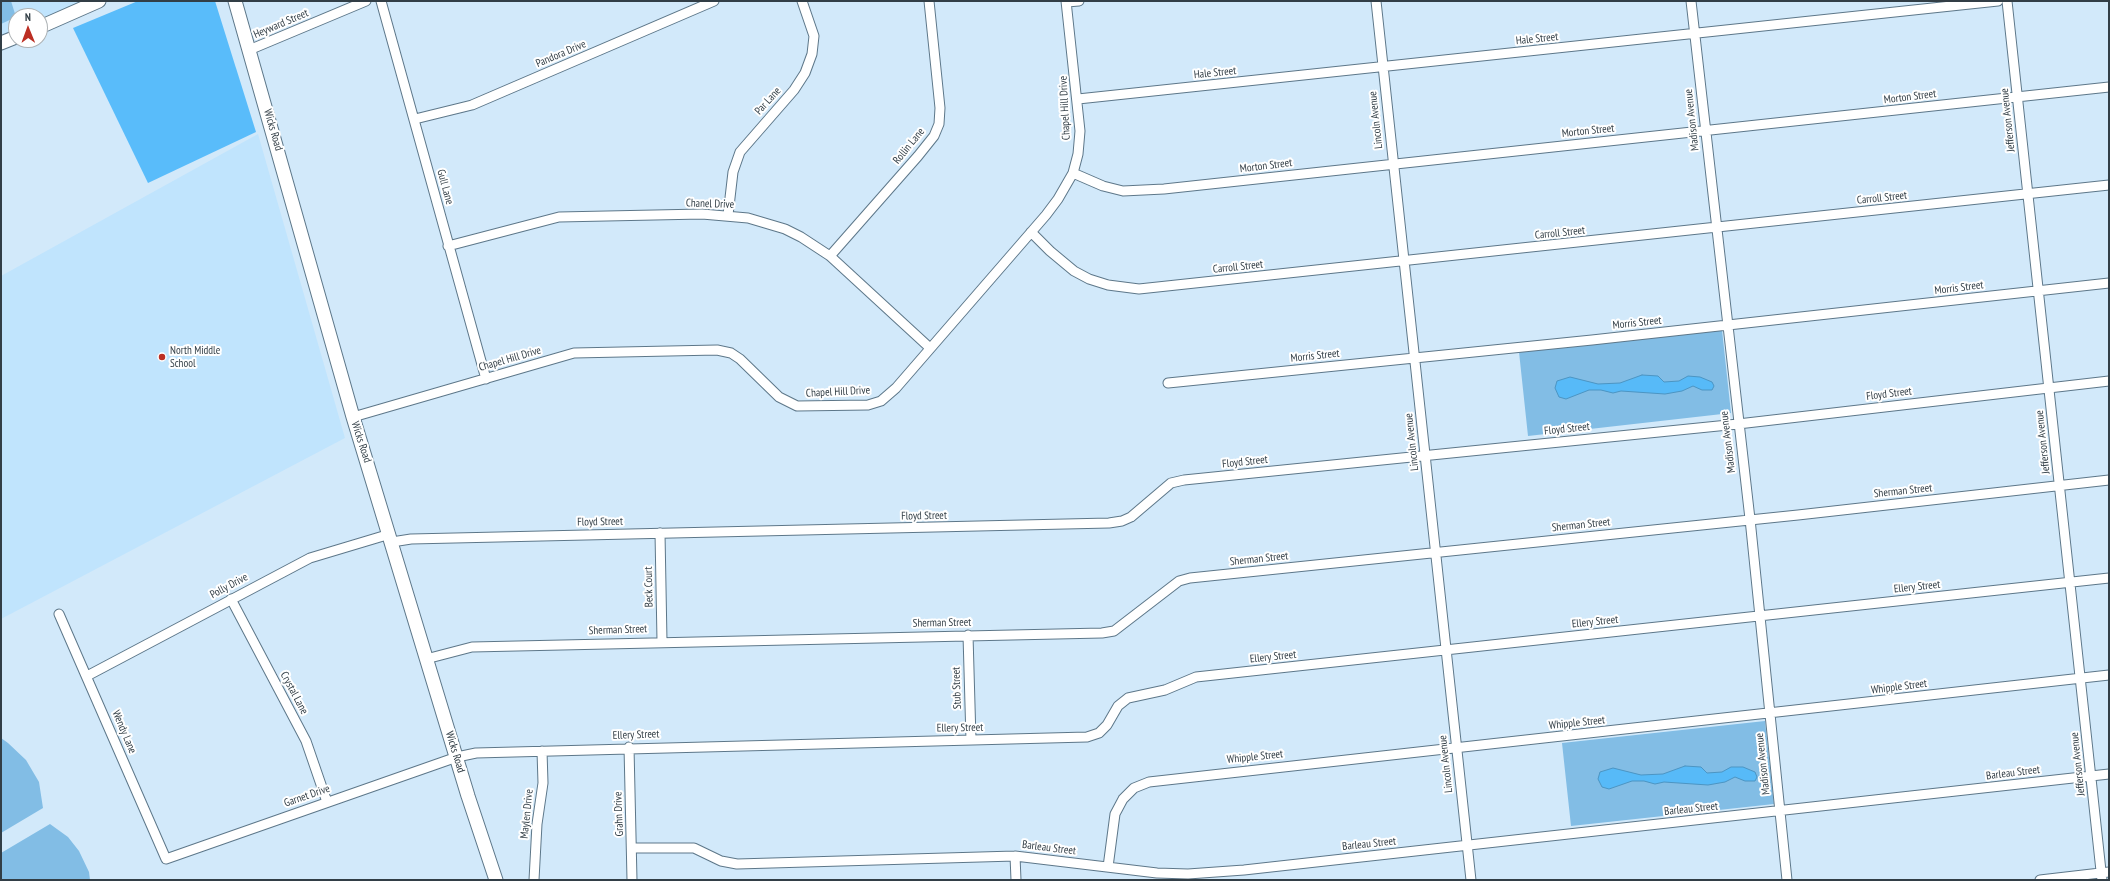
<!DOCTYPE html>
<html>
<head>
<meta charset="utf-8">
<style>
  body { margin:0 }
  #map { position:relative; width:2110px; height:881px; overflow:hidden; background:#d2e9fa; font-family:"PT Sans Narrow",sans-serif }
  canvas { display:block }
  .frame { position:absolute; inset:0; border:2px solid #323e46; pointer-events:none }
  .north { position:absolute; left:8px; top:8px; width:40px; height:40px; box-sizing:border-box; background:#fff; border:1px solid #adb2b5; border-radius:50%; rotate:359deg; font-size:11px; font-weight:700; line-height:16px; text-align:center; color:#323e46 }
  .north::after { content:''; display:block; margin:auto; width:14px; height:18px; background:#bc2e23; clip-path:polygon(50% 0,100% 100%,50% 72%,0 100%) }
</style>
</head>
<body>
<div id="map">
<canvas width="2110" height="881"></canvas>
<div class="frame"></div>
<div class="north">N</div>
</div>
<script>
const ctx = document.querySelector('canvas').getContext('2d');
ctx.lineJoin = 'round';
function fillPath(path, color) { ctx.fillStyle = color; ctx.fill(path, 'evenodd'); }
const poly = rows => new Path2D(rows.map(r => 'M' + r).join(''));
function trace(path, color, width, dash) { ctx.strokeStyle = color; ctx.lineWidth = width; ctx.lineCap = dash ? 'butt' : 'round'; ctx.setLineDash(dash || []); ctx.stroke(path); }
function write(font, color, halo, rows, align = 'center') {
  ctx.font = font + ' "PT Sans Narrow",sans-serif'; ctx.lineWidth = 4; ctx.setLineDash([]); ctx.textBaseline = 'middle'; ctx.strokeStyle = halo; ctx.fillStyle = color; for (const [text, x, y, turn = 0] of rows) {
    ctx.save(); ctx.translate(x, y); ctx.rotate((+turn || 0) * Math.PI / 180); ctx.textAlign = isNaN(turn) ? turn : align; if (halo) ctx.strokeText(text, 0, 0); ctx.fillText(text, 0, 0); ctx.restore();
  }
}
const built = poly([
  [1,1,96,1,40,25,40,16,16,16,16,35,1,42],
  [258,134,345,438,1,619,1,276]
]);
const green = poly([
  [1,1,11,1,16,17,1,24],
  [1722,330,1731,413,1528,436,1519,352],
  [1765,721,1774,804,1571,826,1562,743],
  [1,738,8,743,26,760,39,782,43,808,1,833],
  [50,824,68,837,79,851,89,872,90,880,1,880,1,853]
]);
const forest = poly([
  [138,1,215,1,256,132,148,183,73,28]
]);
const water = poly([
  [1642,375,1658,376,1664,382,1679,381,1688,376,1700,377,1712,382,1714,386,1712,390,1702,390,1693,386,1682,391,1665,394,1621,391,1613,393,1601,390,1589,390,1566,399,1559,397,1555,388,1557,381,1570,377,1598,384,1620,383,1642,375],
  [1685,766,1701,767,1707,773,1722,772,1731,767,1743,767,1755,772,1757,777,1755,781,1745,781,1735,777,1725,782,1708,785,1664,782,1655,784,1644,781,1632,781,1609,789,1602,787,1598,779,1600,772,1613,768,1641,775,1663,774,1685,766]
]);
const street = poly([
  [381,1,486,379],
  [1376,1,1471,880],
  [1691,1,1750,519,1787,880],
  [2007,1,2102,880],
  [1067,2,1079,1],
  [249,50,366,1],
  [1078,99,1998,1],
  [415,119,472,105,714,1],
  [1073,173,1103,186,1123,191,1164,189,2109,87],
  [728,215,733,172,740,152,794,90,805,73,812,54,814,36,802,1],
  [1031,232,1050,251,1074,271,1089,279,1108,285,1139,289,2109,185],
  [448,246,559,217,702,214,748,218,785,229,801,237,830,256,930,348],
  [830,256,918,156,934,136,939,124,940,108,929,1],
  [1168,383,1592,340,2109,283],
  [353,417,574,353,717,350,731,353,740,359,779,397,797,406,868,405,881,401,896,388,1046,215,1058,199,1073,173,1078,154,1080,131,1066,1],
  [660,533,662,641],
  [392,542,411,539,1109,523,1122,521,1131,517,1171,483,1184,480,1738,424,2109,381],
  [231,599,306,741,327,802],
  [59,614,166,859,457,757,476,753,1087,737,1099,733,1107,725,1118,706,1128,698,1165,690,1196,677,2109,578],
  [968,635,971,740],
  [426,659,472,647,1102,633,1114,631,1179,581,1190,578,1798,515,2109,480],
  [87,676,310,558,390,534],
  [629,747,632,880],
  [632,848,694,848,721,861,737,864,1015,856,1157,873,1188,874,1244,870,2109,774],
  [1015,856,1016,880],
  [1108,867,1115,814,1123,799,1134,788,1149,782,2109,675],
  [534,880,537,824,543,783,542,751],
  [2040,880,2109,872]
]);
const secondary = poly([
  [235,1,353,417,468,796,496,880],
  [40,27,99,1],
  [1,43,16,37]
]);
const markers = [
  [162,357,4,"#bc2e23"]
];
const streetNames = [
  ["Heyward Street",281,24,-23],
  ["Hale Street",1537,39,-6],
  ["Pandora Drive",561,54,-23],
  ["Hale Street",1215,73,-6],
  ["Morton Street",1910,97,-7],
  ["Par Lane",768,101,-48],
  ["Chapel Hill Drive",1065,108,-93],
  ["Lincoln Avenue",1376,120,-96],
  ["Madison Avenue",1692,120,-96],
  ["Jefferson Avenue",2008,120,-96],
  ["Wicks Road",273,130,74],
  ["Morton Street",1588,131,-6],
  ["Rollin Lane",909,146,-51],
  ["Morton Street",1266,166,-7],
  ["Gull Lane",445,187,75],
  ["Carroll Street",1882,198,-6],
  ["Chanel Drive",710,204,2],
  ["Carroll Street",1560,233,-6],
  ["Carroll Street",1238,267,-6],
  ["Morris Street",1959,288,-7],
  ["Morris Street",1637,323,-6],
  ["Morris Street",1315,356,-6],
  ["Chapel Hill Drive",510,359,-16],
  ["Chapel Hill Drive",838,392,-3],
  ["Floyd Street",1889,394,-7],
  ["Floyd Street",1567,429,-6],
  ["Wicks Road",361,442,72],
  ["Lincoln Avenue",1412,442,-96],
  ["Madison Avenue",1728,442,-97],
  ["Jefferson Avenue",2043,442,-96],
  ["Floyd Street",1245,462,-6],
  ["Sherman Street",1903,491,-6],
  ["Floyd Street",924,516,-1],
  ["Floyd Street",600,522,-1],
  ["Sherman Street",1581,525,-6],
  ["Sherman Street",1259,559,-6],
  ["Polly Drive",229,586,-28],
  ["Beck Court",649,587,-91],
  ["Ellery Street",1917,587,-6],
  ["Ellery Street",1595,622,-6],
  ["Sherman Street",942,623,-1],
  ["Sherman Street",618,630,-2],
  ["Ellery Street",1273,657,-6],
  ["Whipple Street",1899,687,-7],
  ["Stub Street",957,688,-92],
  ["Crystal Lane",294,693,62],
  ["Whipple Street",1577,723,-6],
  ["Ellery Street",960,728,-1],
  ["Wendy Lane",124,732,67],
  ["Ellery Street",636,735,-2],
  ["Wicks Road",455,752,73],
  ["Whipple Street",1255,757,-6],
  ["Lincoln Avenue",1446,764,-96],
  ["Madison Avenue",1763,764,-96],
  ["Jefferson Avenue",2078,764,-96],
  ["Barleau Street",2013,773,-7],
  ["Garnet Drive",307,796,-19],
  ["Barleau Street",1691,809,-6],
  ["Maylen Drive",527,814,-84],
  ["Grahn Drive",619,814,-92],
  ["Barleau Street",1369,844,-6],
  ["Barleau Street",1049,848,7]
];
const poiNames = [
  ["North Middle",170,351],
  ["School",170,364]
];
fillPath(built, '#c0e4fd');
fillPath(green, '#82bde5');
fillPath(forest, '#59bcfa');
fillPath(water, '#57baf8');
trace(water, '#4c95c3', 1);
trace(street, '#5d7789', 11);
trace(secondary, '#5d7789', 15);
trace(street, '#fff', 9);
trace(secondary, '#fff', 13);
for (const [x, y, r, color] of markers) { const dot = new Path2D(); dot.arc(x, y, r, 0, 2 * Math.PI); ctx.fillStyle = color; ctx.fill(dot); trace(dot, '#fff', 1.5); }
write('11px', '#323e46', '#fff', streetNames);
write('11px', '#323e46', '#fff', poiNames, 'left');
</script>
</body>
</html>
